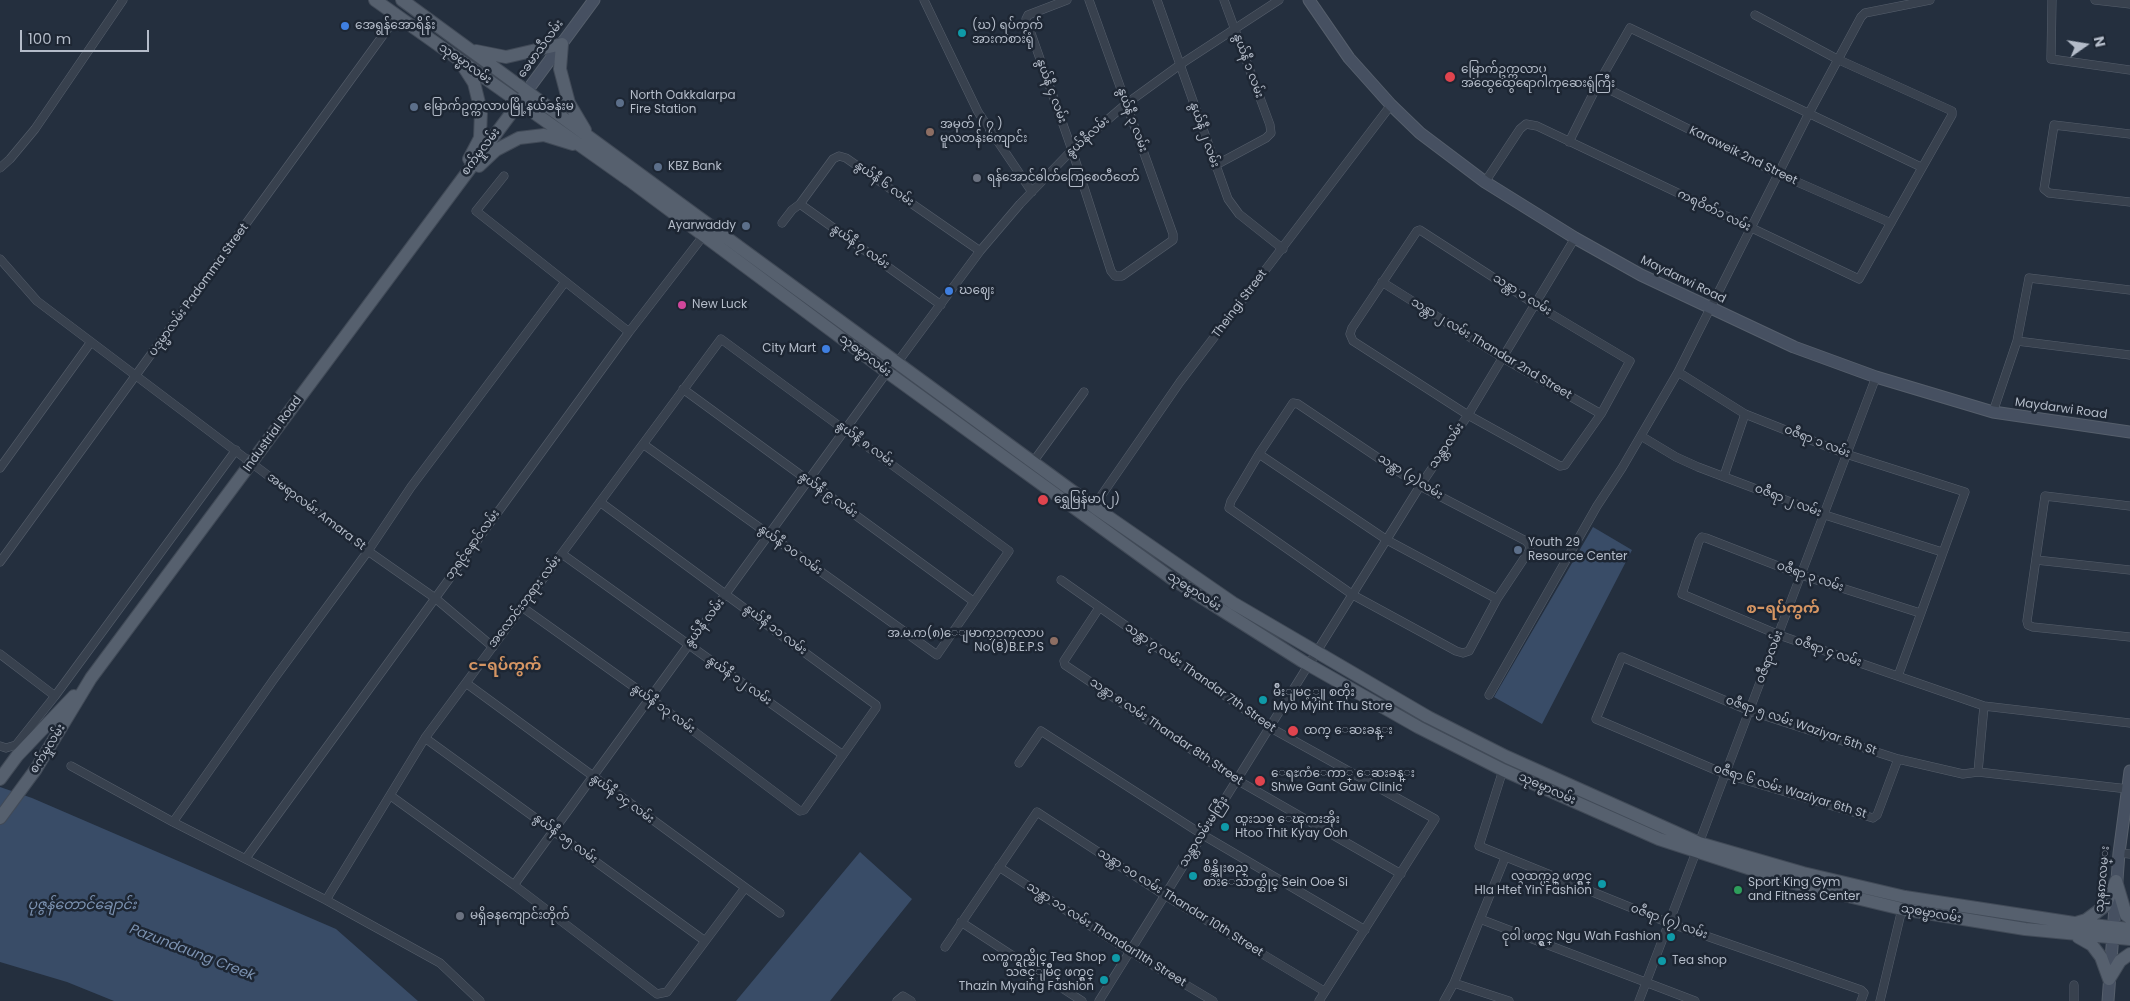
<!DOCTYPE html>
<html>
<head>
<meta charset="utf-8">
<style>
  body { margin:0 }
  #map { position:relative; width:2130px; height:1001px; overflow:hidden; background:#242f3e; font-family:Poppins,sans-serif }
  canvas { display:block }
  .north { position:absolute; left:2060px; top:20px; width:50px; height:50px; -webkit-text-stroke:4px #1d2633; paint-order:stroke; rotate:77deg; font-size:14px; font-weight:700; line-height:20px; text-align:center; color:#b4bcc9 }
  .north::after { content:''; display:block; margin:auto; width:18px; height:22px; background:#b4bcc9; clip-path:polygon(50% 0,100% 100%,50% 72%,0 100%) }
  .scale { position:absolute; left:20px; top:30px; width:129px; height:22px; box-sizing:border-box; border:2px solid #b4bcc9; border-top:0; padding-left:6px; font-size:15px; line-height:18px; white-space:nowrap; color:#b4bcc9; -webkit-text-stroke:4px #1d2633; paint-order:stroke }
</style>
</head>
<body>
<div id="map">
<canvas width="2130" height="1001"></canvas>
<div class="north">N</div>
<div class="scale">100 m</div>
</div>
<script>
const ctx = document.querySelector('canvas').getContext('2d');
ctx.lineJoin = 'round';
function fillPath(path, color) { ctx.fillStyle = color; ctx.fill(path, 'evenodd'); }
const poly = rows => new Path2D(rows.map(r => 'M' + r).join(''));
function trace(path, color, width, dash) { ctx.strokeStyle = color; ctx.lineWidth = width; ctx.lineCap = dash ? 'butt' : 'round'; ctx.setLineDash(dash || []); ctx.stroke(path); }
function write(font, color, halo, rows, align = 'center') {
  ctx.font = font + ' Poppins,"Noto Sans Myanmar",sans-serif'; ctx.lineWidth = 5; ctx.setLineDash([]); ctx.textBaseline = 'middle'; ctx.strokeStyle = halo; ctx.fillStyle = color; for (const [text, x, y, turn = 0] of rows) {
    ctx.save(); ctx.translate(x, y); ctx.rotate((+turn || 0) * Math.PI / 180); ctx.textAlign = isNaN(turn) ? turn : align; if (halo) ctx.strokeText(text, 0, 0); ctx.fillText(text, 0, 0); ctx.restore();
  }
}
const water = poly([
  [1593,527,1632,550,1542,724,1494,697],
  [0,787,32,798,336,929,418,1001,114,1001,67,982,0,962],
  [860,852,912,899,830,1001,736,1001]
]);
const street = poly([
  [924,0,978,112,1032,192],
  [1067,0,1028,15,1026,19,1072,150,1111,271,1115,276,1122,276,1173,240,1173,234,1089,0],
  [1157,0,1228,199,1239,214,1283,249],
  [2052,0,2051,59,2130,70],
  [2095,0,2130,4],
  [1598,84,1779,174,1891,223],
  [2130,134,2054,125,2044,189,2049,193,2130,202],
  [1569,142,1598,84,1630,28,1921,167],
  [1214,166,1266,138,1271,133,1270,125,1224,0],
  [0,168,10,159,35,129,123,0],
  [504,176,476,211,629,332],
  [1485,182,1520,129,1526,124,1537,126,1859,279,1952,115,1952,111,1837,59,1755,15],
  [800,204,833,159,839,156,846,158,980,251],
  [782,223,792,210,800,204,941,305],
  [1420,230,1536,305,1630,361,1601,414,1565,465,1560,466,1468,415,1353,341,1350,334,1352,328,1417,231,1420,230],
  [0,259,37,301,368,551,435,598,493,647],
  [1382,282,1503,358,1601,414],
  [2017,341,2130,355],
  [1678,372,1745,414,1846,454,1965,492,1898,676],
  [683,389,973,601],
  [1293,403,1298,404,1420,486,1526,541,1530,546,1529,551,1497,599,1469,651,1463,653,1456,651,1353,595,1229,508,1231,501,1259,454,1293,403],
  [1993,412,2017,341,2029,278,2130,290],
  [1641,436,1676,457,1698,467,1825,515,1942,552],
  [1259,454,1387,540,1497,599],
  [1033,462,1084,392],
  [0,468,91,342],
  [1724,476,1745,414],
  [2130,506,2045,496,2027,621,2028,625,2033,627,2130,637],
  [1092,509,1180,382,1391,105],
  [562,554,843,755],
  [2036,560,2130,570],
  [0,562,397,16],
  [1061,580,1271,728,1435,819,1319,1001],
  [522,607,651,699,800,811,804,810,876,708,876,705,600,502],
  [1099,608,1064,661,1065,665,1237,780,1401,874],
  [1920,613,1801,575,1706,538,1702,537,1699,541,1682,594,1779,635,1984,706,2130,723],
  [0,654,55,696],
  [466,683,780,913],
  [1489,695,1597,506,1622,468,1678,372,1808,115,1861,17,1865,13,1930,0],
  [425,738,705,941],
  [0,746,6,748,16,745,55,696,236,450],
  [1898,759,1877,815,1873,818,1725,774,1596,719,1622,657,1750,711,1898,759,1963,774,1978,772,2128,789],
  [1019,763,1041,731,1203,835,1365,930],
  [71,766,173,822,326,900,440,963,480,1001],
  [1503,770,1479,846,1669,923,1861,990,1864,993,1861,1001],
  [1978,772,1984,706],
  [391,796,514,885,657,994,667,992,745,888],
  [173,822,274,679,368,551,411,487,565,282],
  [1699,843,1876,377],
  [2119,853,2130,854],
  [246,858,629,332,704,235],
  [999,867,1129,951,1213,1001],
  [514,885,887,372,897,363,980,251,1020,204,1072,150,1126,104,1181,64,1279,0],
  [326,900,425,738,721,339,1009,551,937,655,643,444],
  [1480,919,1695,1001],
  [961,922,1082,1001],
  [945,947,1037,812,1164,895,1324,991],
  [1454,983,1509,1001],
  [897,1001,903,996,911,1001],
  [1099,1001,1420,486,1468,415,1575,238],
  [1444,1001,1454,983,1505,858],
  [1639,1001,1696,852],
  [1880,1001,1902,909],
  [2074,1001,2074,985]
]);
const secondary = poly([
  [1309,0,1349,58,1391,105,1420,133,1485,182,1575,238,1641,275,1794,347,1876,377,1993,412,2130,432],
  [527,91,594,0],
  [2108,1001,2119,853,2130,771]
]);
const primary = poly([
  [375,0,629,180,887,372,1171,578,1302,661,1418,727,1503,770,1659,839,1794,883,1902,909,2025,929,2130,939],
  [402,0,1094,507,1233,603,1428,717,1507,757,1699,843,1803,873,1905,897,2074,923,2130,929],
  [476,51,506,57,562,44,560,69,569,103,585,130],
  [463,66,474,83,481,111,480,138,469,159],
  [479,166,496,150,519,138,544,135,573,144],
  [0,779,17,756,74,696],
  [0,818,36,769,91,678,524,96],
  [2116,881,2126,915,2130,918],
  [2076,923,2086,920,2105,906,2116,881],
  [2078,937,2092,945,2101,957,2109,979],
  [2109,979,2120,961,2130,954]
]);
const markers = [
  [345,26,5,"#3f7fe0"],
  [962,33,5,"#0f9aa8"],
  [1450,77,6,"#e0444e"],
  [620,103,5,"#5c6f8a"],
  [414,107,5,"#5c6f8a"],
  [930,132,5,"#8d6e63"],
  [658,167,5,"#5c6f8a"],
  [977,178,5,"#6b7280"],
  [746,226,5,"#5c6f8a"],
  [949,291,5,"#3f7fe0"],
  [682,305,5,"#d1479c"],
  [826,349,5,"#3f7fe0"],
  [1043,500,6,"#e0444e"],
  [1518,550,5,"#5c6f8a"],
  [1054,641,5,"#8d6e63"],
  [1263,700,5,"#0f9aa8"],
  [1293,731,6,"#e0444e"],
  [1260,781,6,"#e0444e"],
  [1225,827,5,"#0f9aa8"],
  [1193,876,5,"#0f9aa8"],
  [1602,884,5,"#0f9aa8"],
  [1738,890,5,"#2e9e5b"],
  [460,916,5,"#6b7280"],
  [1671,937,5,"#0f9aa8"],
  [1116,958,5,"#0f9aa8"],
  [1662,961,5,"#0f9aa8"],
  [1104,980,5,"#0f9aa8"]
];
const poiNames = [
  ["အေရွန်အောရိန်း",355,26],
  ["(ဃ) ရပ်ကွက်",972,26],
  ["အားကစားရုံ",972,40],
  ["မြောက်ဥက္ကလာပ",1461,70],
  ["အထွေထွေရောဂါကုဆေးရုံကြီး",1461,84],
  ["North Oakkalarpa",630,96],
  ["Fire Station",630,110],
  ["မြောက်ဥက္ကလာပမြို့နယ်ခန်းမ",424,107],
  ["အမှတ် ( ၇ )",940,125],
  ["မူလတန်းကျောင်း",940,139],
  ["KBZ Bank",668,167],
  ["ရန်အောင်ဓါတ်ကြေစေတီတော်",987,178],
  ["Ayarwaddy",736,226,"right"],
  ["ဃဈေး",959,291],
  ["New Luck",692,305],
  ["City Mart",816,349,"right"],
  ["ရွှေမြန်မာ(၂)",1054,500],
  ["Youth 29",1528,543],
  ["Resource Center",1528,557],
  ["အ.မ.က(၈)ေျမာက္ဥကၠလာပ",1044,634,"right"],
  ["No(8)B.E.P.S",1044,648,"right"],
  ["မ်ိဳးျမင့္သူ စတိုး",1273,693],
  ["Myo Myint Thu Store",1273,707],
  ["ထက္ ေဆးခန္း",1304,731],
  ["ေရႊကံေကာ္ ေဆးခန္း",1271,774],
  ["Shwe Gant Gaw Clinic",1271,788],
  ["ထူးသစ္ ေၾကးအိုး",1235,820],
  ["Htoo Thit Kyay Ooh",1235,834],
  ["စိန္အိုးစည္",1203,869],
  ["စားေသာက္ဆိုင္ Sein Ooe Si",1203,883],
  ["လွထက္ယဥ္ ဖက္ရွင္",1592,877,"right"],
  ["Hla Htet Yin Fashion",1592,891,"right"],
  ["Sport King Gym",1748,883],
  ["and Fitness Center",1748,897],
  ["မရှိခနကျောင်းတိုက်",470,916],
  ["ငု၀ါ ဖက္ရွင္ Ngu Wah Fashion",1661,937,"right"],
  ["လက္ဖက္ရည္ဆိုင္ Tea Shop",1106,958,"right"],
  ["Tea shop",1672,961],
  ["သဇင္ျမိဳင္ ဖက္ရွင္",1094,973,"right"],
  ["Thazin Myaing Fashion",1094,987,"right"]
];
const streetNames = [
  ["ခေမာသီလမ်း",541,49,-54],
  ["သုဓမ္မာလမ်း",465,64,35],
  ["နွယ်နီ ၁ လမ်း",1248,66,70],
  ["နွယ်နီ ၄ လမ်း",1051,91,70],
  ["နွယ်နီ ၃ လမ်း",1132,120,70],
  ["နွယ်နီ ၂ လမ်း",1204,135,71],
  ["နွယ်နီလမ်း",1088,137,-42],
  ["စက်မှုလမ်း",481,152,-53],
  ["Karaweik 2nd Street",1743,156,26],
  ["နွယ်နီ ၆ လမ်း",884,184,35],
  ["ကရဝိတ်၁ လမ်း",1714,211,26],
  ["နွယ်နီ ၇ လမ်း",860,247,35],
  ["Maydarwi Road",1683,280,26],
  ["ပဒုမ္မာလမ်း Padomma Street",199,290,-54],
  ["သန္တာ ၁ လမ်း",1522,295,32],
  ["Theingi Street",1240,304,-53],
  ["သန္တာ ၂ လမ်း Thandar 2nd Street",1491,349,31],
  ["သုဓမ္မာလမ်း",865,356,37],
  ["Maydarwi Road",2061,409,8],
  ["Industrial Road",273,434,-54],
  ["ဝဇီရာ ၁ လမ်း",1817,442,21],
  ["နွယ်နီ ၈ လမ်း",865,444,36],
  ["သန္တာလမ်း",1447,446,-56],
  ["သန္တာ (၄)လမ်း",1410,477,32],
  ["နွယ်နီ ၉ လမ်း",828,495,36],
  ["ဝဇီရာ ၂ လမ်း",1788,501,21],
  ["အမရာလမ်း Amara St",316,512,37],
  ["ဘုရင့်နောင်လမ်း",473,545,-54],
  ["နွယ်နီ ၁၀ လမ်း",790,550,36],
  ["ဝဇီရာ ၃ လမ်း",1810,577,19],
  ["သုဓမ္မာလမ်း",1194,592,33],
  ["အလောင်းဘုရား လမ်း",525,602,-53],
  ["နွယ်နီ လမ်း",705,623,-53],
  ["နွယ်နီ ၁၁ လမ်း",775,630,37],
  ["ဝဇီရာ ၄ လမ်း",1828,652,19],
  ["ဝဇီရာလမ်း",1770,657,-69],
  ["သန္တာ ၇ လမ်း Thandar 7th Street",1200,678,35],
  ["နွယ်နီ ၁၂ လမ်း",739,681,35],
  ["နွယ်နီ ၁၃ လမ်း",663,709,36],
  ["ဝဇီရာ ၅ လမ်း Waziyar 5th St",1801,726,19],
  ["သန္တာ ၈ လမ်း Thandar 8th Street",1166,732,34],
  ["စက်မှုလမ်း",48,749,-58],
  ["သုဓမ္မာလမ်း",1547,789,24],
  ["ဝဇီရာ ၆ လမ်း Waziyar 6th St",1790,792,17],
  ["နွယ်နီ ၁၄ လမ်း",622,799,36],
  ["သန္တာလမ်းမကြီး",1204,832,-58],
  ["နွယ်နီ ၁၅ လမ်း",565,839,36],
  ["သုနၵာလမ္း",2103,879,-85],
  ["သန္တာ ၁၀ လမ်း Thandar 10th Street",1180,903,32],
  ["သုဓမ္မာလမ်း",1931,914,10],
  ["၀ဇီရာ (၇) လမ်း",1669,922,20],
  ["သန္တာ ၁၁ လမ်း Thandar11th Street",1106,935,32]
];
const waterNames = [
  ["ပုဇွန်တောင်ချောင်း",82,905],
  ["Pazundaung Creek",192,953,21]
];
const quarterNames = [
  ["စ-ရပ်ကွက်",1783,609],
  ["င-ရပ်ကွက်",505,666]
];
fillPath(water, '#394c67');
trace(street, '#565f6c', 9);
trace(secondary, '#565f6c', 13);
trace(primary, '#414a57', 14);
trace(street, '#38414e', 8);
trace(secondary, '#465061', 11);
trace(primary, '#56606e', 12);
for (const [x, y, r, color] of markers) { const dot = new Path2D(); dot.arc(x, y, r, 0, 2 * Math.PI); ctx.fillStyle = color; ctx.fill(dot); trace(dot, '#1d2633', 2); }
write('12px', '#b4bcc9', '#1d2633', poiNames, 'left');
write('12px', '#b4bcc9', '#1d2633', streetNames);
write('italic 14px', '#7c92b1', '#1d2633', waterNames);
write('bold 15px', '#d59563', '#1d2633', quarterNames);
</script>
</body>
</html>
